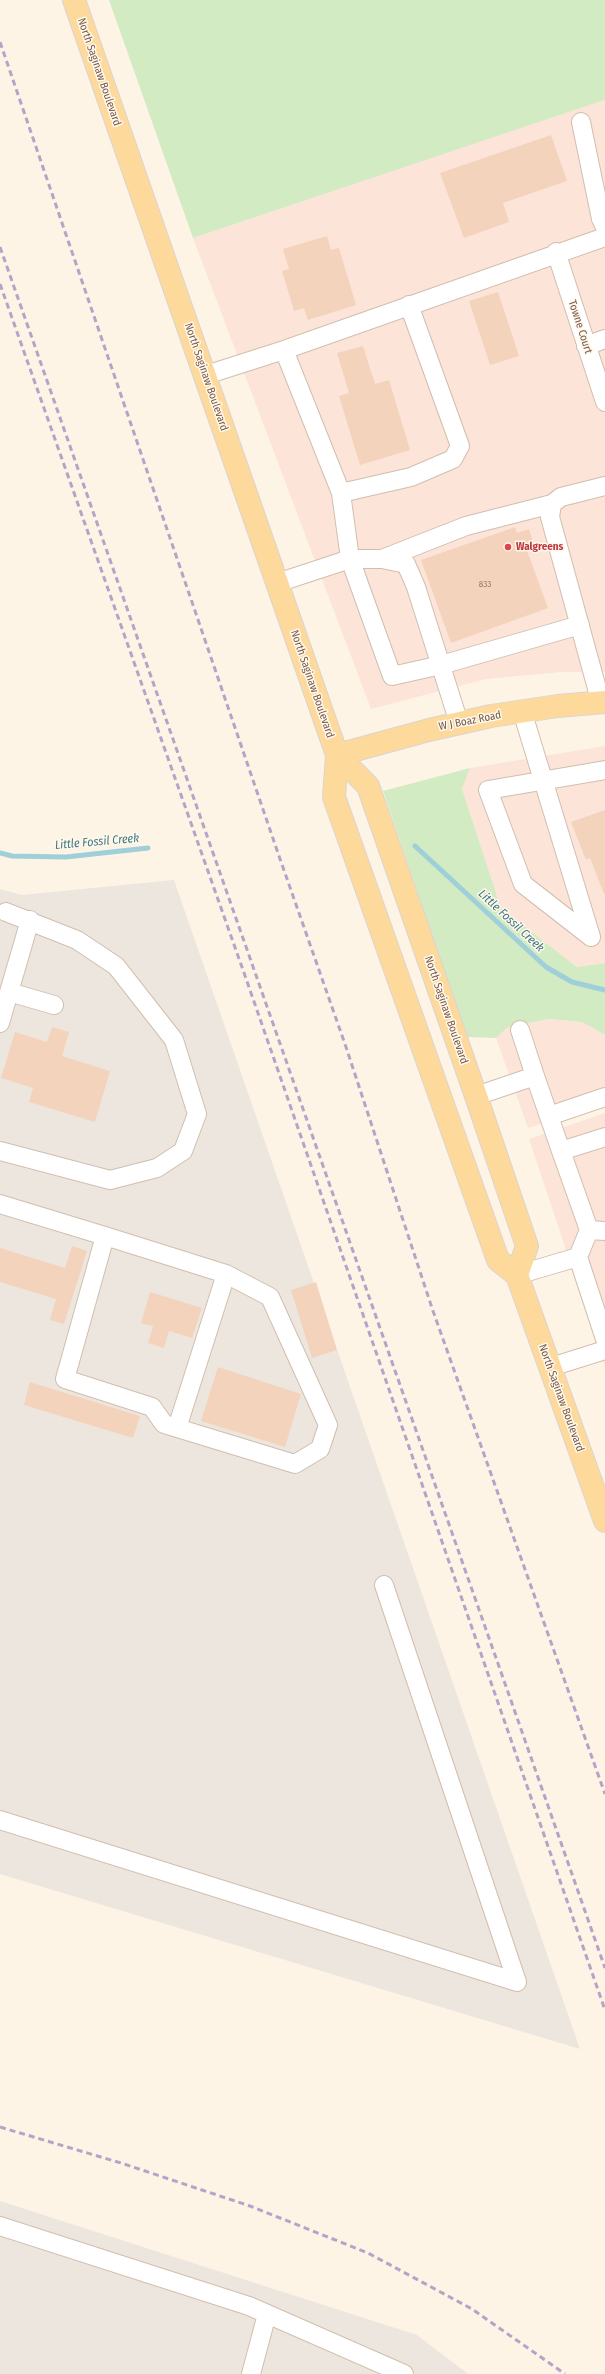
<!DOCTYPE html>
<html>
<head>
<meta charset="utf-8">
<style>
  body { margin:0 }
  canvas { display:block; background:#fdf4e5 }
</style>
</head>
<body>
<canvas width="605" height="2374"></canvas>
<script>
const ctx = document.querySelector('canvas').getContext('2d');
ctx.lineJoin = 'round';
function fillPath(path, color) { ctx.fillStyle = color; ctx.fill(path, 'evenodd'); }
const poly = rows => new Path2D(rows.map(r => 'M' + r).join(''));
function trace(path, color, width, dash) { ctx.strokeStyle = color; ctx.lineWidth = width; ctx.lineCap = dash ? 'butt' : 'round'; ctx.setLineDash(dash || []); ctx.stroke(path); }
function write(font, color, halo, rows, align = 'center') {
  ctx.font = font + ' "Fira Sans Condensed",sans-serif'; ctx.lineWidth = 3; ctx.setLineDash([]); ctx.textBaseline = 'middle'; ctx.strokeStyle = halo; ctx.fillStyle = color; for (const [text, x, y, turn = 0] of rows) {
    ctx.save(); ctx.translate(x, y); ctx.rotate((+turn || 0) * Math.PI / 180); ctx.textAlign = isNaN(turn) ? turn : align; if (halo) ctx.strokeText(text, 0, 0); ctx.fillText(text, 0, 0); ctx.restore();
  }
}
const commercial = poly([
  [605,100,605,672,561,672,486,679,371,709,193,238],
  [605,746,605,963,577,967,501,908,462,789,470,768],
  [549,1019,582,1022,605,1035,605,1105,528,1128,496,1038,508,1027],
  [605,1113,605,1366,529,1139]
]);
const industrial = poly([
  [174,880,580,2049,0,1874,0,889,22,895],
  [0,2201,417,2335,468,2374,0,2374]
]);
const green = poly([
  [109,0,605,0,605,100,193,238],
  [470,768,462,789,501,908,577,967,605,963,605,1035,582,1022,549,1019,508,1027,496,1038,467,1037,383,791]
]);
const stream = poly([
  [415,846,546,967,572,982,605,990],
  [0,853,12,856,66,857,148,848]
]);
const building = poly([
  [551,135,567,181,503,203,509,222,464,238,440,173],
  [327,236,331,250,339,248,356,305,308,320,304,308,294,311,282,271,289,269,283,249],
  [498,292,519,356,490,365,469,301],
  [363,346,375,384,389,380,410,450,360,465,339,396,349,393,337,353],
  [515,527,517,533,529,529,534,545,526,548,548,608,451,643,421,560],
  [605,810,605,894,604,894,590,858,586,860,571,822],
  [52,1027,69,1032,62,1056,110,1071,95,1122,29,1102,33,1088,1,1078,15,1032,47,1042],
  [72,1246,87,1251,64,1324,50,1320,56,1299,0,1282,0,1248,65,1268],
  [316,1282,337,1350,312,1358,291,1290],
  [150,1292,202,1308,192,1338,169,1331,164,1348,148,1343,153,1326,141,1323],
  [218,1367,301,1394,285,1447,201,1421],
  [30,1382,140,1416,133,1438,24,1405]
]);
const minor = poly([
  [581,122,601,219,605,227],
  [556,252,605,402],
  [586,346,605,339],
  [284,350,341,493,350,559,392,676,441,665,580,625],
  [206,375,284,350,605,237],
  [341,493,411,477,453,459,460,446,409,305],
  [382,559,466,526,552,504],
  [277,583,350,559,382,559,406,564,416,587,459,723],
  [601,703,550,517,552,504,561,497,605,486],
  [522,711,591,937],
  [591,937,523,884,488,790,605,770],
  [9,992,54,1005],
  [0,1023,30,920],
  [520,1030,535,1076],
  [476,1096,535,1076,561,1151,605,1137],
  [549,1116,605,1097],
  [0,1151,110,1180,157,1168,183,1151,197,1114,174,1040,116,966,77,940,6,912],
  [561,1151,589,1230],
  [0,1204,105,1236,226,1274,270,1297,328,1425,320,1449,295,1464,164,1424,152,1407,65,1379,105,1236],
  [578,1257,589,1230,605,1231],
  [517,1275,578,1257,605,1339],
  [551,1367,605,1350],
  [177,1428,226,1274],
  [0,1820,517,1982,384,1585],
  [0,2226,249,2306,404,2374],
  [251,2374,267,2314]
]);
const major = poly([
  [74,0,337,755,334,797,498,1260,517,1275,605,1521],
  [337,755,368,786,476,1096,527,1246,517,1275],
  [337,755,429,730,491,716,558,706,605,702]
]);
const rail = poly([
  [0,42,279,856,346,1047,433,1311,605,1794],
  [0,247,605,1968],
  [0,284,243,970,605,2010],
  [0,2127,121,2163,250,2206,368,2253,472,2309,565,2374]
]);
const markers = [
  [508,547,4,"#e0444e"]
];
const numberNames = [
  ["833",485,584]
];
const streetNames = [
  ["North Saginaw Boulevard",99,72,71],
  ["Towne Court",580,327,72],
  ["North Saginaw Boulevard",206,377,71],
  ["North Saginaw Boulevard",312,684,71],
  ["W J Boaz Road",470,721,-11],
  ["North Saginaw Boulevard",446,1010,71],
  ["North Saginaw Boulevard",561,1398,70]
];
const healthNames = [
  ["Walgreens",516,547]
];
const waterNames = [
  ["Little Fossil Creek",97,842,-5],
  ["Little Fossil Creek",511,921,43]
];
fillPath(commercial, '#fde4d9');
fillPath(industrial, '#ede6df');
fillPath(green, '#d3ebc3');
trace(stream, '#9fcfd9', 5);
fillPath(building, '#f3d3bc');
trace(minor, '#d1bead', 20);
trace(major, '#dcd4d0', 24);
trace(minor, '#fff', 18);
trace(major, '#fdda9c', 22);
trace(rail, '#b7a3c7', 3, [6, 4]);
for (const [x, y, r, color] of markers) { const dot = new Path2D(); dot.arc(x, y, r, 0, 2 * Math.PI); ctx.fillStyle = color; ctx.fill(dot); trace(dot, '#fff8ec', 1.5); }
write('9px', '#967866', null, numberNames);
write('11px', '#775a49', '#fff8ec', streetNames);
write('bold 11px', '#be3a42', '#fff8ec', healthNames, 'left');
write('italic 12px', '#3f7783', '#fff8ec', waterNames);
</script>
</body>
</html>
